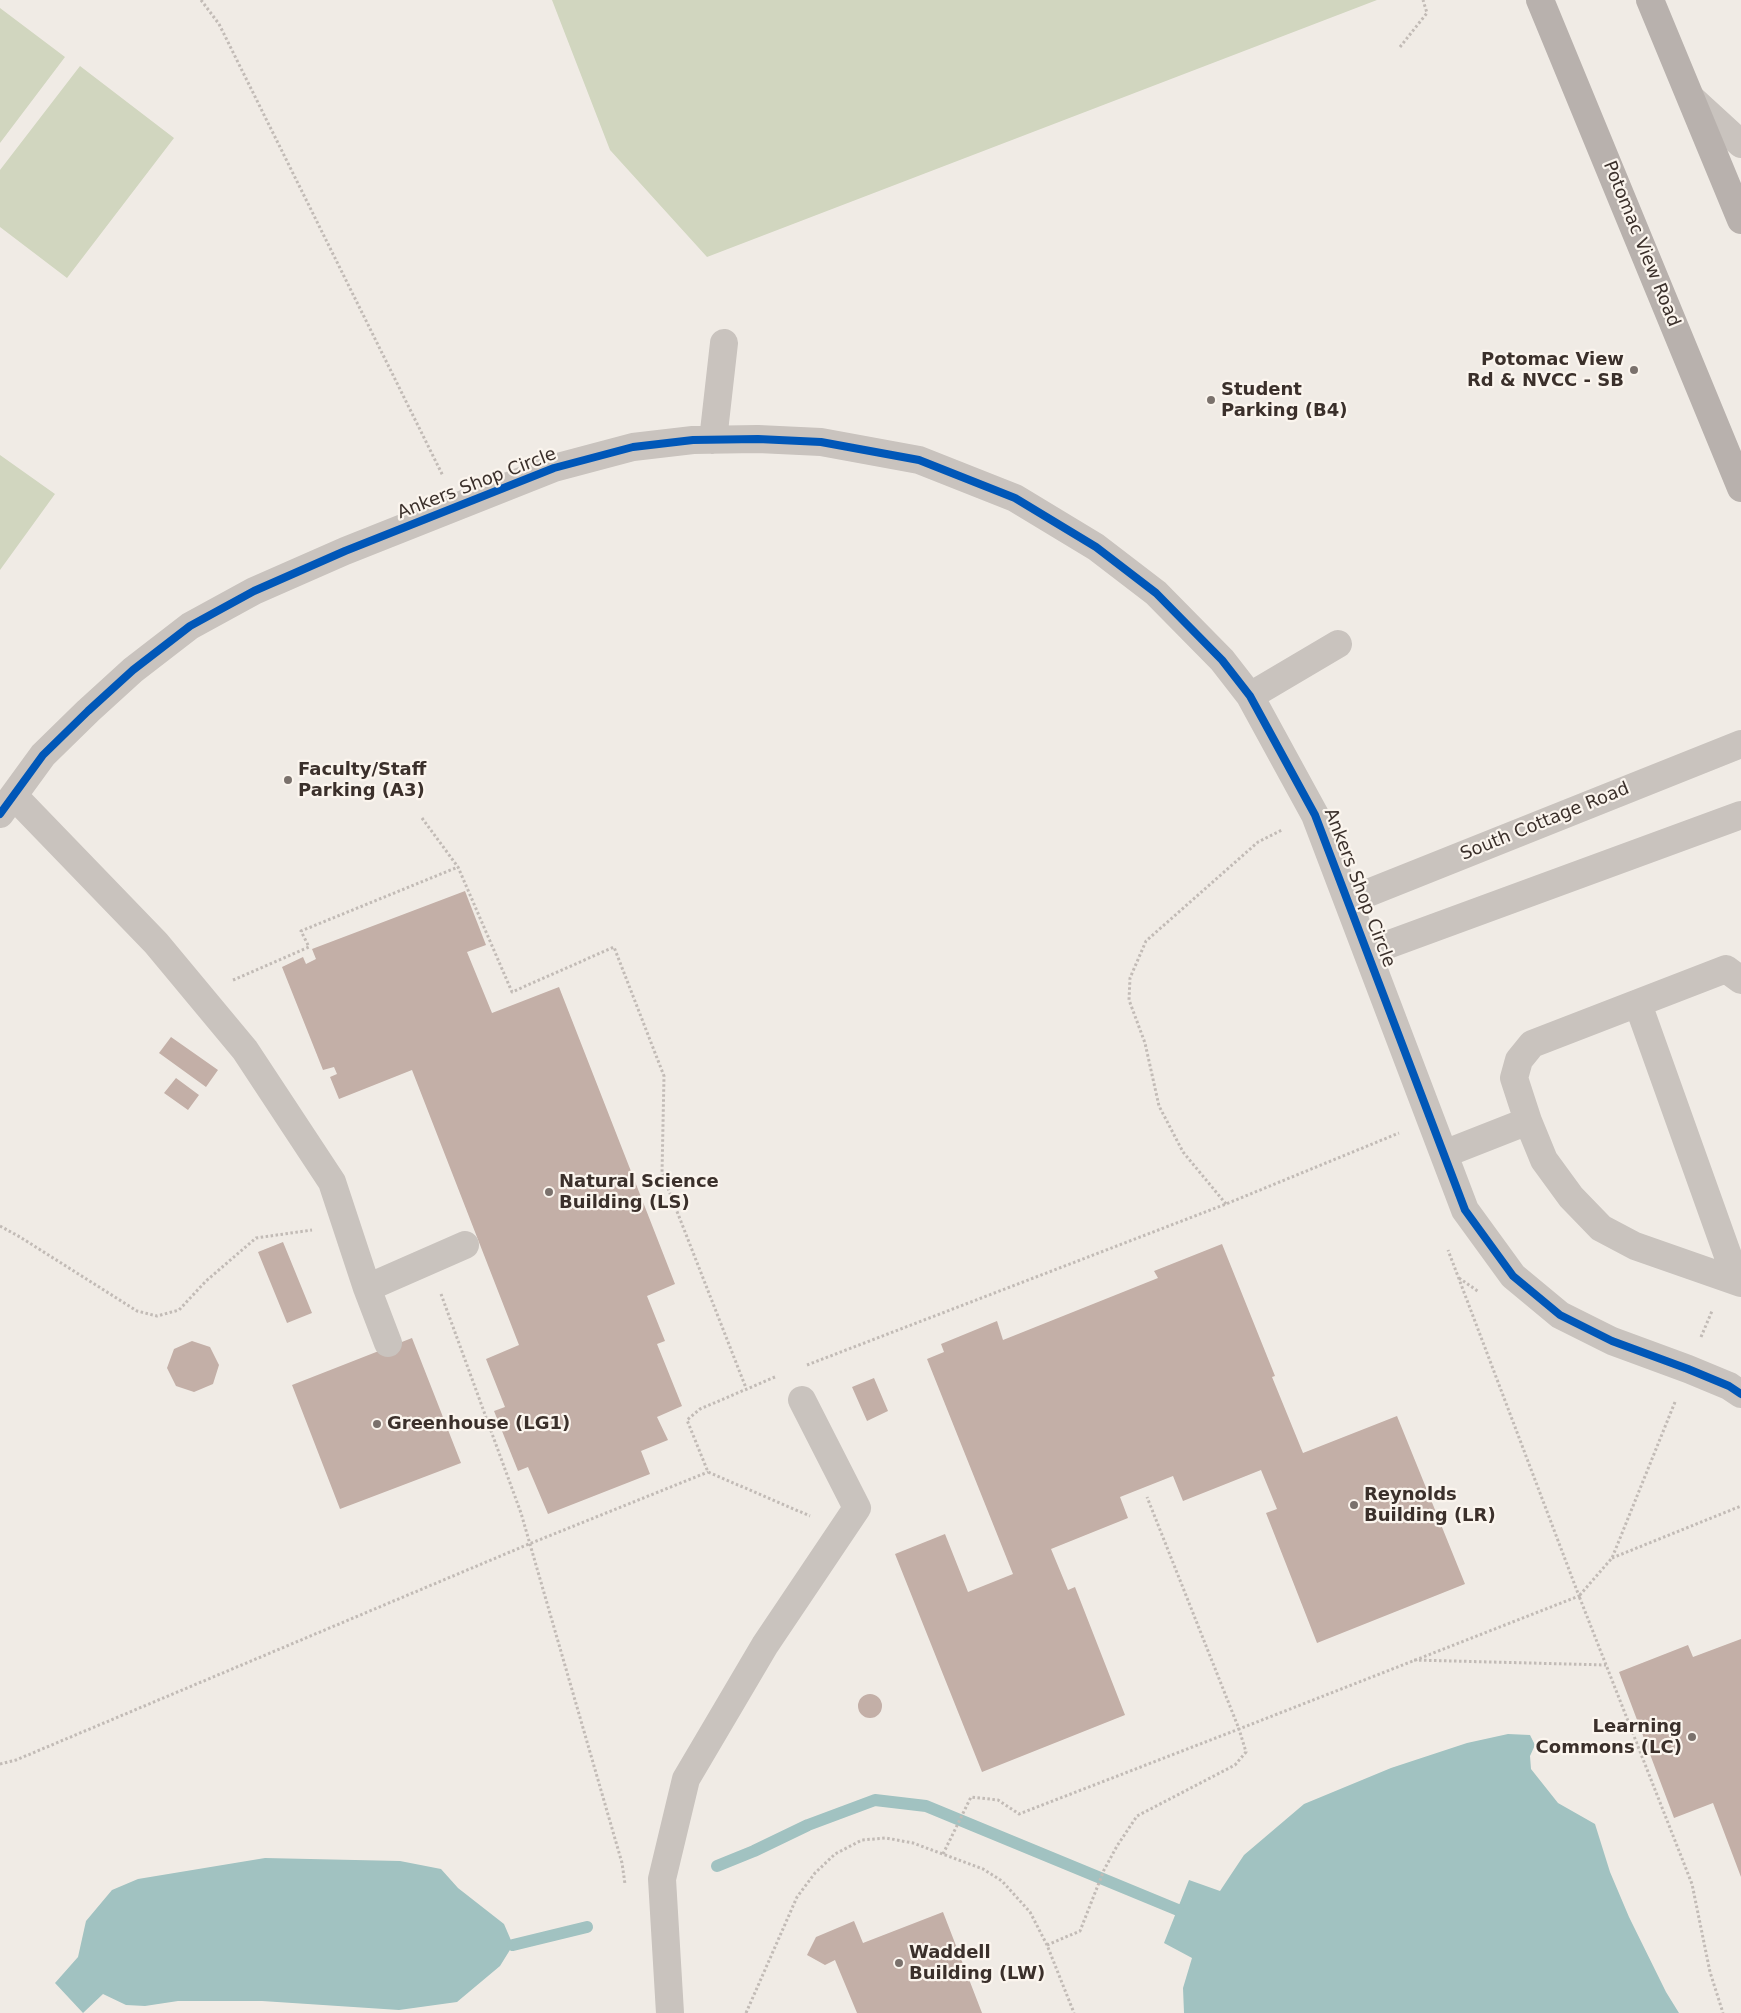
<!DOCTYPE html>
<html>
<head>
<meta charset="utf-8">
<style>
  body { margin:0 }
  canvas { display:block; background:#f0ebe5 }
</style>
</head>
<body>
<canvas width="1741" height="2013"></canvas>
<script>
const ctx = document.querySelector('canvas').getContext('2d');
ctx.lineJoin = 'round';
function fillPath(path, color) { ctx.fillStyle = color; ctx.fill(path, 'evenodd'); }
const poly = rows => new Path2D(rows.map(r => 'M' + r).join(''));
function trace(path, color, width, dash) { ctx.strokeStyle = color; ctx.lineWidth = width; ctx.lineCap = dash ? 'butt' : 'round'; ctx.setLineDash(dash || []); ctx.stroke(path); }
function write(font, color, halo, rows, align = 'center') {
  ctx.font = font + ' "DejaVu Sans",sans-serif'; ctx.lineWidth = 4.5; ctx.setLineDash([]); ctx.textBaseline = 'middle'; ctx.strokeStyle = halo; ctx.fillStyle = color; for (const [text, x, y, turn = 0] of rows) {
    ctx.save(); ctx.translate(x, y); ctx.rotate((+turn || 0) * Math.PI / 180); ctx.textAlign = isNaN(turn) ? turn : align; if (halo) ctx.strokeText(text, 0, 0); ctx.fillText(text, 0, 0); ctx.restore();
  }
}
const green = poly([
  [552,0,1377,0,707,257,610,150],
  [0,8,65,57,0,143],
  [80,66,174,138,67,278,0,227,0,170],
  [0,455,55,494,0,570]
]);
const water = poly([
  [1508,1734,1530,1735,1535,1745,1530,1756,1531,1769,1558,1803,1595,1824,1610,1872,1629,1917,1666,1992,1679,2013,1184,2013,1183,1988,1192,1958,1164,1943,1189,1880,1220,1891,1244,1855,1304,1804,1391,1768,1467,1743],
  [265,1858,400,1861,441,1869,458,1888,504,1924,513,1945,500,1966,457,2002,399,2010,262,2001,178,2001,145,2006,126,2005,103,1994,83,2013,55,1983,78,1957,86,1921,112,1890,138,1879]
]);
const stream = poly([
  [717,1866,754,1851,808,1825,875,1800,926,1806,1178,1910],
  [513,1945,587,1927]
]);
const building = poly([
  [465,891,486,945,467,952,492,1013,559,987,675,1284,647,1296,665,1341,657,1344,682,1406,657,1417,668,1440,641,1451,650,1474,548,1514,528,1467,518,1471,494,1411,505,1407,486,1359,519,1345,412,1070,339,1099,330,1077,337,1074,334,1067,323,1070,282,967,303,957,306,964,316,959,312,949],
  [171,1037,218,1070,206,1087,159,1053],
  [176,1078,199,1095,188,1110,164,1093],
  [283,1242,312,1313,287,1323,258,1252],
  [1222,1244,1275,1376,1272,1377,1303,1453,1397,1416,1465,1584,1317,1643,1266,1513,1277,1509,1261,1470,1183,1501,1173,1476,1120,1497,1128,1518,1051,1549,1068,1590,1075,1587,1125,1715,982,1772,895,1554,945,1534,968,1592,1013,1574,927,1359,944,1352,941,1344,997,1321,1003,1340,1158,1278,1154,1271],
  [412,1338,461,1463,340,1509,292,1385],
  [192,1341,210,1347,219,1365,213,1384,194,1392,176,1386,167,1368,174,1349],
  [874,1378,888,1411,867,1421,852,1387],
  [1741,1639,1741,1877,1713,1803,1674,1818,1619,1672,1688,1645,1693,1657],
  '858 1706a12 12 0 1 1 24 0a12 12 0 1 1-24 0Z',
  [943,1912,982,2013,857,2013,835,1960,825,1965,807,1955,816,1937,854,1921,863,1943]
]);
const path = poly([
  [201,0,219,24,443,476],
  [1400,47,1427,13,1423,0],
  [422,818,458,867,512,992,614,947,664,1076,662,1173,746,1388],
  [233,980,309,947,301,931,458,867],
  [1226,1204,1183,1152,1159,1106,1145,1043,1129,1000,1130,978,1146,941,1258,842,1282,830],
  [0,1226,20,1237,137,1311,157,1316,179,1310,206,1281,256,1238,312,1230],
  [1459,1278,1479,1292],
  [441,1294,521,1513,622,1863,625,1884],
  [1701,1337,1712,1311],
  [807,1365,1226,1204,1399,1133],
  [775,1377,700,1409,687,1420,708,1472,810,1516],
  [1675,1402,1612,1558,1579,1596,1692,1884,1710,1972,1723,2013],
  [1612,1558,1741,1506],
  [1414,1660,1606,1665],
  [0,1764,16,1760,529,1544,708,1472],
  [943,1854,971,1797,998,1800,1019,1814,1239,1729,1147,1497],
  [1047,1945,1080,1931,1104,1870,1117,1846,1137,1816,1235,1765,1246,1752,1239,1729,1579,1596,1448,1250],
  [746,2013,797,1897,815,1873,835,1854,862,1840,886,1838,913,1843,983,1869,1002,1881,1030,1912,1047,1945,1074,2013]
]);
const minor = poly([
  [1692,99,1741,144],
  [713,440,724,343],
  [1250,696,1338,644],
  [14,796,156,943,245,1050,332,1182,367,1288,388,1343],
  [0,814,43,755,88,711,133,670,190,626,254,591,345,551,554,468,633,447,693,440,758,439,821,442,919,460,1015,498,1096,547,1156,593,1222,660,1250,696,1315,815,1465,1210,1513,1276,1560,1315,1612,1341,1688,1369,1729,1386,1741,1394],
  [1348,901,1741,744],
  [1368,952,1741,815],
  [1638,1004,1737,1281],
  [1528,1121,1514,1078,1519,1060,1532,1044,1726,969,1741,980],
  [1444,1154,1528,1121,1544,1160,1571,1197,1601,1228,1635,1246,1741,1283],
  [367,1288,465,1245],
  [670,2013,662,1879,686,1779,765,1645,857,1508,802,1400]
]);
const major = poly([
  [1540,0,1741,488],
  [1650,0,1741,220]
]);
const cycleway = poly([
  [0,814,43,755,88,711,133,670,190,626,254,591,345,551,554,468,633,447,693,440,758,439,821,442,919,460,1015,498,1096,547,1156,593,1222,660,1250,696,1315,815,1465,1210,1513,1276,1560,1315,1612,1341,1688,1369,1729,1386,1741,1394]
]);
const markers = [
  [1634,370,5,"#7a716c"],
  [1211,400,5,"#7a716c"],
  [288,780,5,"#7a716c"],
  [549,1192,5,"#7a716c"],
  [377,1424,5,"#7a716c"],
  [1354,1505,5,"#7a716c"],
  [1692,1737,5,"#7a716c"],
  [899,1963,5,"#7a716c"]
];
const streetNames = [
  ["Potomac View Road",1641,244,68],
  ["Ankers Shop Circle",477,484,-21],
  ["South Cottage Road",1545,822,-22],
  ["Ankers Shop Circle",1359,888,69]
];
const poiNames = [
  ["Potomac View",1624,360,"right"],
  ["Rd & NVCC - SB",1624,381,"right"],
  ["Student",1221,390],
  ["Parking (B4)",1221,411],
  ["Faculty/Staff",298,770],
  ["Parking (A3)",298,791],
  ["Natural Science",559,1182],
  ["Building (LS)",559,1203],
  ["Greenhouse (LG1)",387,1424],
  ["Reynolds",1364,1495],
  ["Building (LR)",1364,1516],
  ["Learning",1682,1727,"right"],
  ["Commons (LC)",1682,1748,"right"],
  ["Waddell",909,1953],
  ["Building (LW)",909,1974]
];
fillPath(green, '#d1d6bf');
fillPath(water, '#a1c2c1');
trace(stream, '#a1c2c1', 12);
fillPath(building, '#c3afa7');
trace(path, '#c2bbb6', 3, [2.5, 2.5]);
trace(minor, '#c9c3be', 28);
trace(major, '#b8b1ad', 28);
trace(cycleway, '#0057b8', 8);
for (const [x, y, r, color] of markers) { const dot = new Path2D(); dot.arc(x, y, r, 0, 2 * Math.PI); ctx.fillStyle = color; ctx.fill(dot); trace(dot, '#fbf5ee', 2); }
write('18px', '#3b302b', '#fbf5ee', streetNames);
write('bold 18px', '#3b302b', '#fbf5ee', poiNames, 'left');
</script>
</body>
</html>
